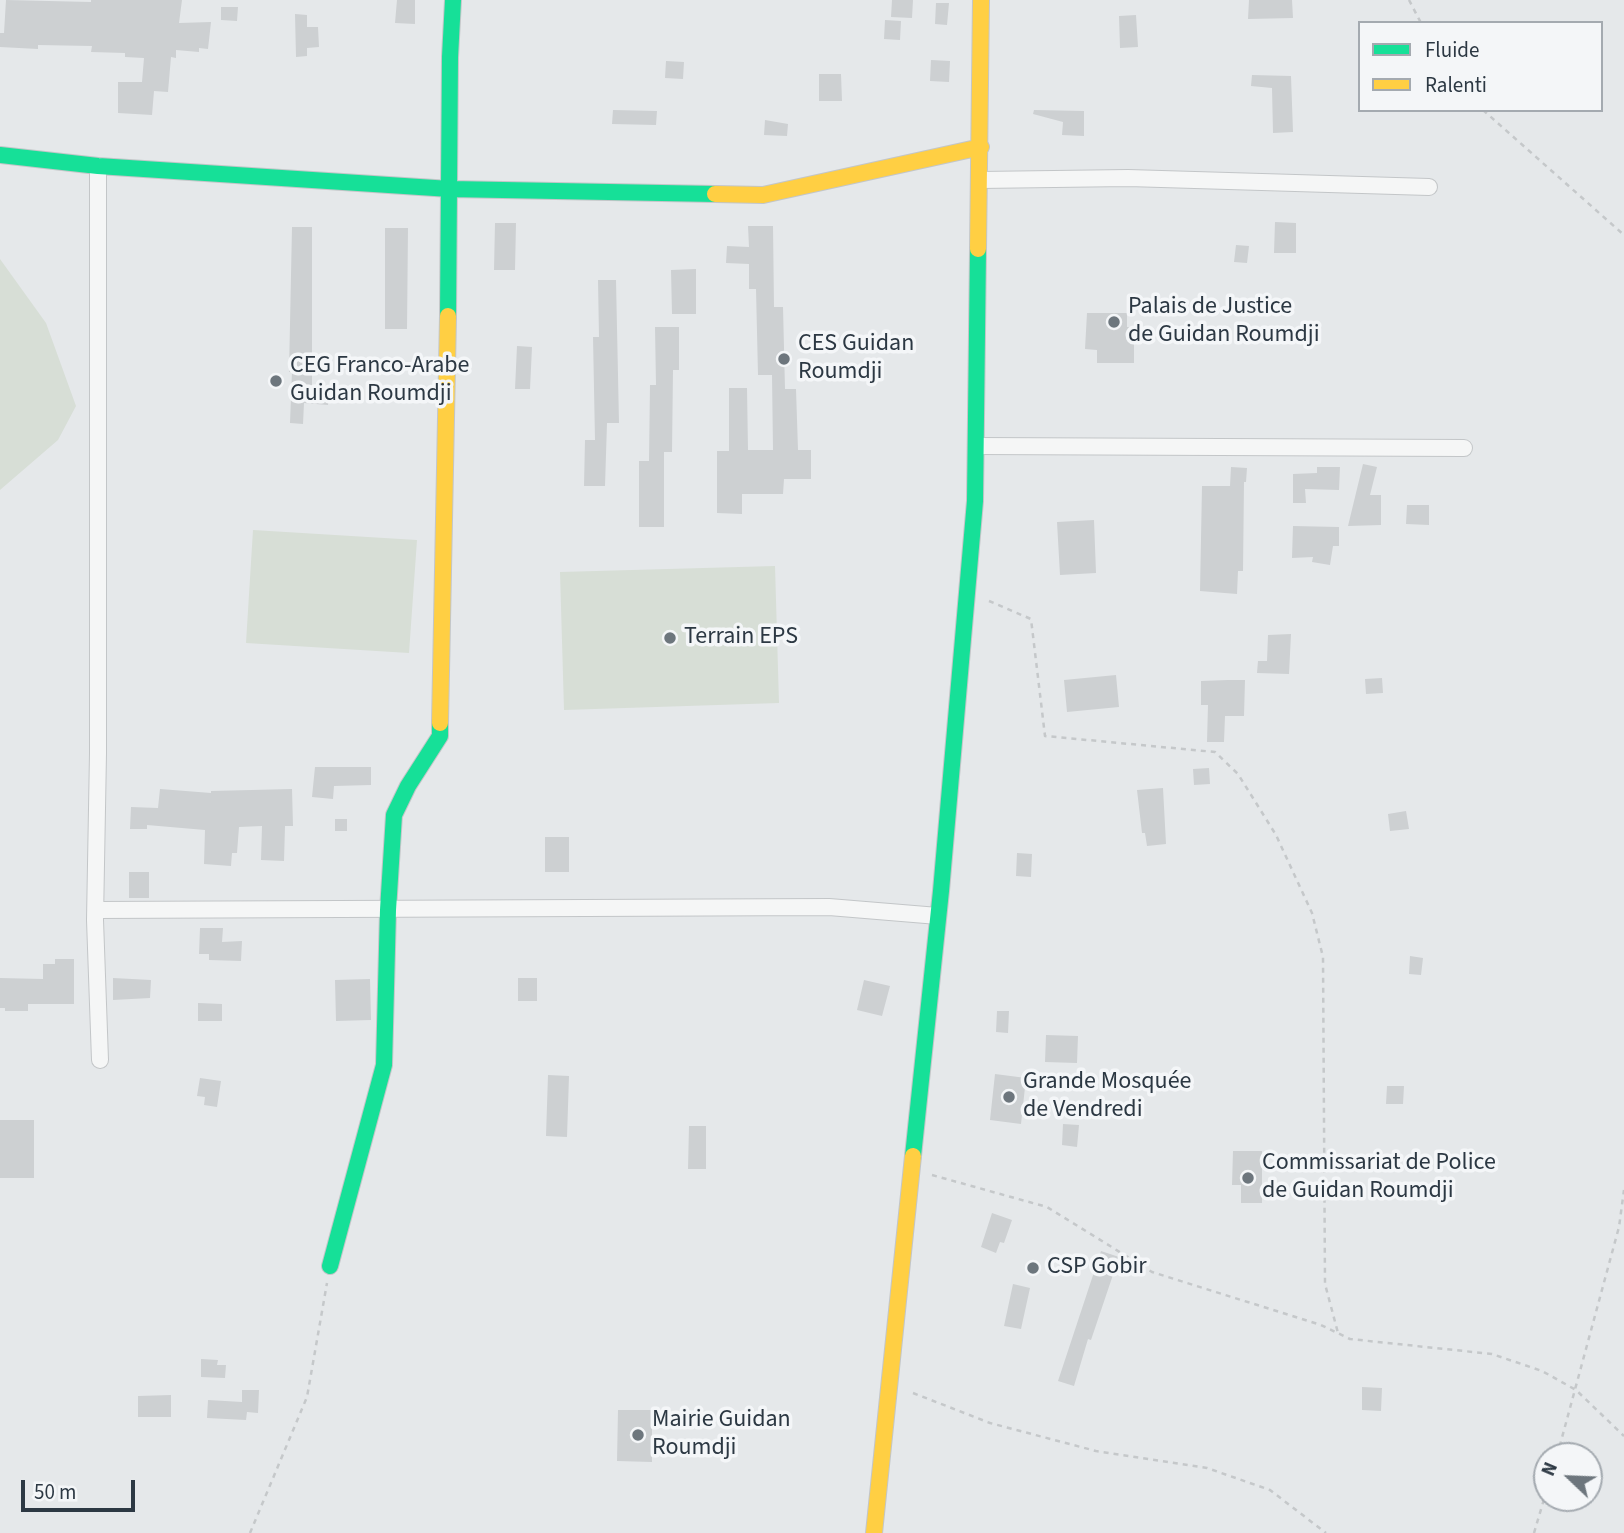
<!DOCTYPE html>
<html>
<head>
<meta charset="utf-8">
<style>
  body { margin:0 }
  #map { position:relative; width:1624px; height:1533px; overflow:hidden; background:#e5e8ea; font-family:"Source Sans 3",sans-serif }
  canvas { display:block }
  .legend { position:absolute; left:1358px; top:21px; width:245px; height:91px; box-sizing:border-box; background:#f4f6f8; border:2px solid #a4aab0; margin:0; padding:9px 12px; list-style:none; font-size:21px; color:#2c3843 }
  .legend li { display:flex; align-items:center; gap:14px; height:35px }
  .legend b { width:35px; border:2px solid #a4aab0 }
  .north { position:absolute; left:1533px; top:1442px; width:70px; height:70px; box-sizing:border-box; background:#f4f6f8; border:2px solid #a4aab0; border-radius:50%; rotate:293deg; font-size:19px; font-weight:700; line-height:28px; text-align:center; color:#2c3843 }
  .north::after { content:''; display:block; margin:auto; width:24px; height:32px; background:#6d767d; clip-path:polygon(50% 0,100% 100%,50% 72%,0 100%) }
  .scale { position:absolute; left:21px; top:1480px; width:114px; height:32px; box-sizing:border-box; border:4px solid #2c3843; border-top:0; padding-left:9px; font-size:21px; line-height:24px; white-space:nowrap; color:#2c3843; -webkit-text-stroke:5px #f4f6f8; paint-order:stroke }
</style>
</head>
<body>
<div id="map">
<canvas width="1624" height="1533"></canvas>
<ul class="legend">
<li><b style="height:9px;background:#16e098"></b>Fluide</li>
<li><b style="height:9px;background:#ffcf43"></b>Ralenti</li>
</ul>
<div class="north">N</div>
<div class="scale">50 m</div>
</div>
<script>
const ctx = document.querySelector('canvas').getContext('2d');
ctx.lineJoin = 'round';
function fillPath(path, color) { ctx.fillStyle = color; ctx.fill(path, 'evenodd'); }
const poly = rows => new Path2D(rows.map(r => 'M' + r).join(''));
function trace(path, color, width, dash) { ctx.strokeStyle = color; ctx.lineWidth = width; ctx.lineCap = dash ? 'butt' : 'round'; ctx.setLineDash(dash || []); ctx.stroke(path); }
function write(font, color, halo, rows, align = 'center') {
  ctx.font = font + ' "Source Sans 3",sans-serif'; ctx.lineWidth = 7; ctx.setLineDash([]); ctx.textBaseline = 'middle'; ctx.strokeStyle = halo; ctx.fillStyle = color; for (const [text, x, y, turn = 0] of rows) {
    ctx.save(); ctx.translate(x, y); ctx.rotate((+turn || 0) * Math.PI / 180); ctx.textAlign = isNaN(turn) ? turn : align; if (halo) ctx.strokeText(text, 0, 0); ctx.fillText(text, 0, 0); ctx.restore();
  }
}
const green = poly([
  [0,259,46,323,76,406,58,440,0,490],
  [253,530,417,540,409,653,246,643],
  [775,566,779,703,564,710,560,572]
]);
const building = poly([
  [6,0,91,2,91,0,182,0,179,23,211,22,208,49,199,48,199,52,176,50,176,58,171,57,168,92,154,91,152,115,118,113,118,82,142,82,144,58,125,57,125,53,91,52,92,46,38,45,38,49,0,47,0,33,4,33],
  [397,0,415,0,415,24,395,23],
  [892,0,913,0,912,18,891,17],
  [1249,0,1292,0,1293,18,1248,19],
  [936,3,949,3,947,25,935,24],
  [221,7,238,7,237,21,221,20],
  [295,14,307,15,307,27,318,27,319,47,307,48,307,56,296,57],
  [1136,15,1138,47,1120,48,1119,16],
  [885,20,901,21,900,40,884,39],
  [931,60,950,61,949,82,930,81],
  [666,61,684,62,683,79,665,78],
  [819,74,841,74,842,101,819,101],
  [1252,75,1291,76,1293,132,1273,133,1272,88,1251,86],
  [613,110,657,111,656,125,612,124],
  [1034,110,1084,111,1084,136,1062,135,1063,122,1033,114],
  [765,120,788,124,787,136,764,135],
  [1275,222,1296,223,1296,253,1274,253],
  [495,223,516,223,515,270,494,270],
  [748,226,773,226,774,307,783,307,785,389,796,389,798,450,811,450,811,479,784,479,783,494,742,494,742,514,717,513,717,451,729,451,729,388,747,388,748,450,773,450,772,375,758,375,756,289,749,289,749,264,726,263,727,246,749,247],
  [292,227,312,227,312,392,329,394,328,405,304,403,303,424,290,423,292,372,289,372],
  [385,228,408,228,407,329,385,329],
  [1236,245,1249,246,1247,263,1234,262],
  [696,269,696,314,672,314,671,270],
  [598,280,616,280,619,423,607,423,605,486,584,486,585,440,595,440,593,337,599,337],
  [1087,313,1127,313,1127,327,1134,327,1134,363,1097,363,1097,350,1085,349],
  [655,327,679,327,679,370,673,370,672,452,664,452,664,527,639,527,639,461,649,461,650,385,656,385],
  [517,346,532,347,530,389,515,389],
  [1363,464,1377,467,1370,495,1381,495,1381,525,1348,526],
  [1231,467,1247,468,1246,482,1244,482,1243,571,1238,571,1237,594,1200,591,1202,486,1230,486],
  [1317,467,1340,467,1339,490,1305,489,1306,503,1293,503,1293,474,1317,473],
  [1407,505,1429,505,1429,525,1406,524],
  [1094,520,1096,573,1060,575,1057,522],
  [1293,526,1339,527,1339,546,1333,546,1330,565,1312,562,1313,557,1292,558],
  [1291,634,1289,674,1257,673,1258,661,1267,661,1268,635],
  [1116,675,1119,707,1067,712,1064,680],
  [1382,678,1383,693,1366,694,1365,679],
  [1228,680,1245,680,1244,716,1225,716,1224,742,1207,742,1208,705,1201,705,1201,681],
  [315,767,371,767,371,785,334,786,333,799,312,797],
  [1209,768,1210,784,1194,785,1193,769],
  [1163,788,1166,844,1147,846,1145,833,1142,833,1137,790],
  [160,789,211,793,211,791,292,789,293,826,285,826,284,861,261,860,262,826,239,827,237,853,232,853,231,866,204,864,205,830,147,825,147,829,130,829,131,807,158,808],
  [1406,811,1409,829,1390,831,1388,814],
  [335,819,347,819,347,831,335,831],
  [545,837,569,837,569,872,545,872],
  [1017,853,1032,854,1031,877,1016,876],
  [129,872,149,872,149,898,129,898],
  [200,928,223,928,222,942,242,941,241,961,209,960,209,954,199,954],
  [1410,956,1423,958,1421,975,1409,974],
  [55,959,74,959,74,1004,28,1004,28,1011,5,1011,5,1008,0,1008,0,978,43,979,43,964,55,964],
  [113,978,151,980,150,998,113,1000],
  [518,978,537,978,537,1001,518,1001],
  [370,979,371,1020,336,1021,335,980],
  [864,980,890,986,882,1016,857,1010],
  [198,1003,222,1004,222,1021,198,1021],
  [997,1011,1009,1011,1008,1033,996,1032],
  [1046,1035,1078,1036,1077,1063,1045,1062],
  [995,1074,1026,1078,1021,1124,990,1120],
  [548,1075,569,1076,567,1137,546,1136],
  [200,1078,221,1081,217,1107,204,1105,205,1097,197,1096],
  [1387,1086,1404,1086,1403,1104,1386,1104],
  [0,1120,34,1120,34,1178,0,1178],
  [1063,1124,1079,1125,1077,1147,1062,1145],
  [689,1126,706,1126,706,1169,688,1169],
  [1233,1151,1262,1151,1262,1203,1241,1203,1241,1185,1232,1185],
  [992,1213,1012,1220,1004,1243,1000,1242,996,1253,981,1247],
  [1101,1251,1119,1257,1091,1340,1088,1339,1074,1386,1058,1381],
  [1013,1284,1030,1288,1021,1329,1004,1326],
  [201,1359,218,1360,217,1365,226,1365,225,1378,201,1377],
  [1362,1387,1382,1388,1381,1411,1362,1410],
  [242,1390,259,1390,258,1413,247,1412,246,1420,207,1418,208,1400,242,1402],
  [171,1395,171,1417,138,1417,138,1396],
  [618,1410,652,1410,652,1462,617,1461]
]);
const path = poly([
  [1409,0,1421,23],
  [1483,110,1624,235],
  [989,601,1031,619,1045,736,1215,752,1238,774,1276,835,1312,913,1323,957,1325,1284,1338,1333],
  [932,1175,1047,1207,1152,1272,1321,1325,1350,1339,1492,1354,1542,1371,1576,1390,1624,1436],
  [913,1393,990,1423,1096,1451,1207,1468,1270,1490,1326,1533],
  [1557,1456,1619,1227,1624,1190],
  [250,1533,307,1397,327,1283],
  [1534,1533,1547,1489]
]);
const street = poly([
  [98,166,98,753,95,920,100,1060],
  [980,180,1128,178,1429,187],
  [976,446,1464,448],
  [96,910,829,907,938,916]
]);
const fast = poly([
  [0,155,98,166,450,189,715,194],
  [448,316,450,57,453,0],
  [913,1156,941,891,975,501,978,249],
  [330,1266,384,1065,388,910,394,815,408,786,440,736,440,723]
]);
const slow = poly([
  [715,194,763,195,981,147],
  [978,249,981,0],
  [440,723,448,316],
  [874,1533,913,1156]
]);
const markers = [
  [1114,322,7,"#6d767d"],
  [784,359,7,"#6d767d"],
  [276,381,7,"#6d767d"],
  [670,638,7,"#6d767d"],
  [1009,1097,7,"#6d767d"],
  [1248,1178,7,"#6d767d"],
  [1033,1268,7,"#6d767d"],
  [638,1435,7,"#6d767d"]
];
const poiNames = [
  ["Palais de Justice",1128,308],
  ["de Guidan Roumdji",1128,336],
  ["CES Guidan",798,345],
  ["Roumdji",798,373],
  ["CEG Franco-Arabe",290,367],
  ["Guidan Roumdji",290,395],
  ["Terrain EPS",684,638],
  ["Grande Mosquée",1023,1083],
  ["de Vendredi",1023,1111],
  ["Commissariat de Police",1262,1164],
  ["de Guidan Roumdji",1262,1192],
  ["CSP Gobir",1047,1268],
  ["Mairie Guidan",652,1421],
  ["Roumdji",652,1449]
];
fillPath(green, '#d7ded6');
fillPath(building, '#cdd0d2');
trace(street, '#c3c6c8', 18);
trace(fast, '#c3c6c8', 18);
trace(slow, '#c3c6c8', 18);
trace(path, '#c5c8ca', 2.5, [5, 5]);
trace(street, '#f5f6f6', 16);
trace(fast, '#16e098', 16);
trace(slow, '#ffcf43', 16);
for (const [x, y, r, color] of markers) { const dot = new Path2D(); dot.arc(x, y, r, 0, 2 * Math.PI); ctx.fillStyle = color; ctx.fill(dot); trace(dot, '#f4f6f8', 2.5); }
write('24px', '#2c3843', '#f4f6f8', poiNames, 'left');
</script>
</body>
</html>
